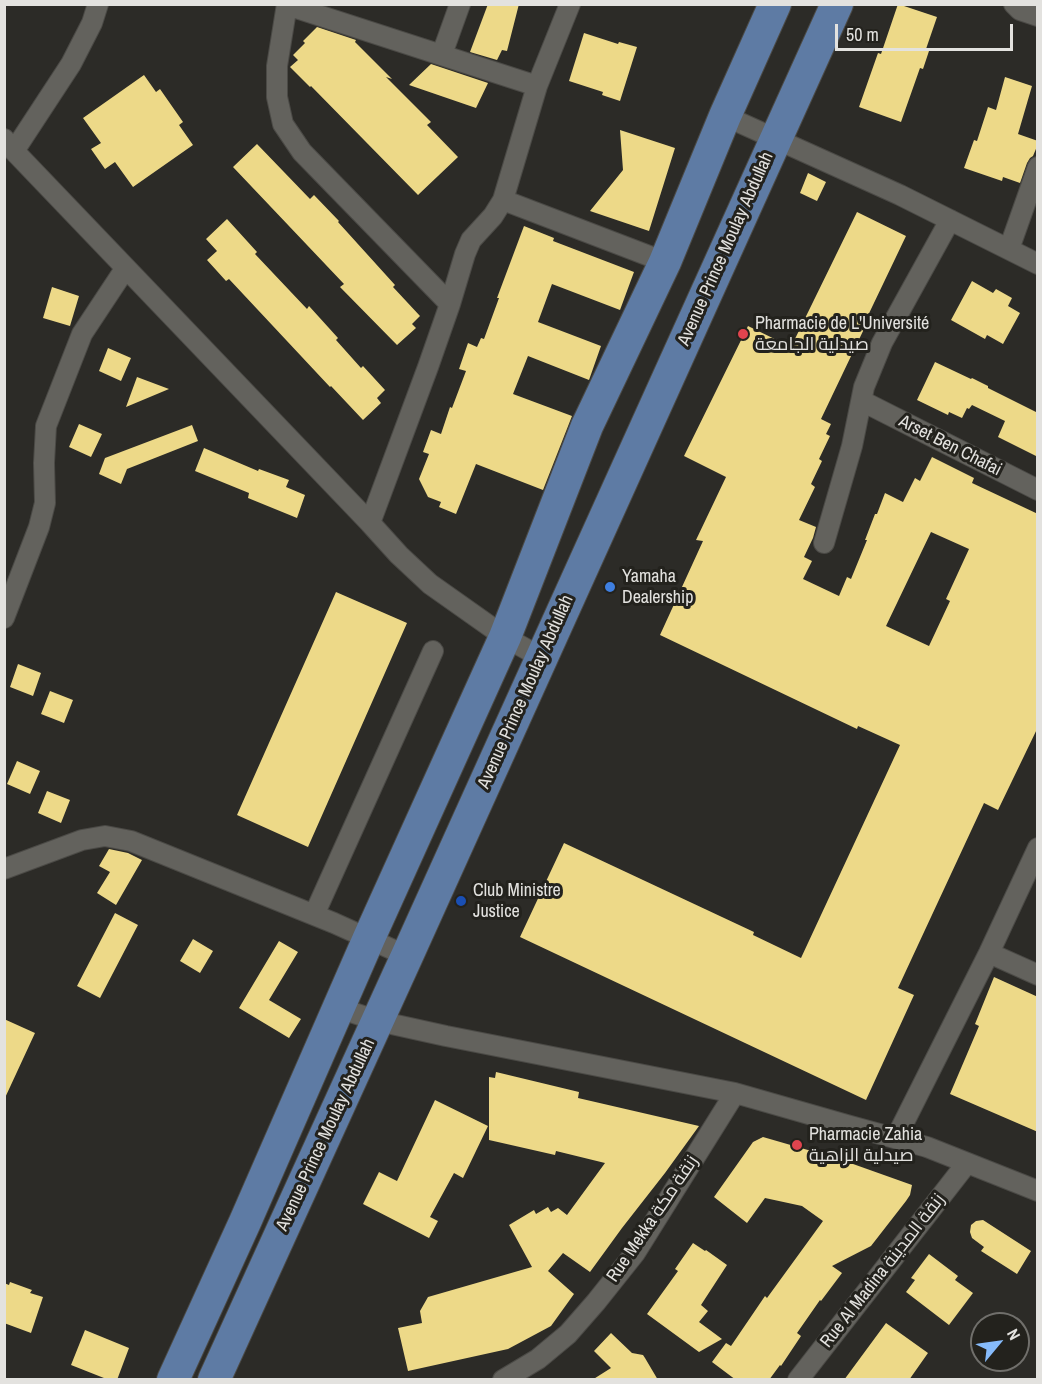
<!DOCTYPE html>
<html>
<head>
<meta charset="utf-8">
<style>
  body { margin:0 }
  #map { position:relative; width:1042px; height:1384px; overflow:hidden; background:#2c2b27; font-family:"Archivo Narrow",sans-serif }
  canvas { display:block }
  .frame { position:absolute; inset:0; border:6px solid #e3e2df; pointer-events:none }
  .north { position:absolute; left:970px; top:1312px; width:60px; height:60px; box-sizing:border-box; background:#23221d; border:2px solid #706f6b; border-radius:50%; rotate:61deg; font-size:16px; font-weight:700; line-height:24px; text-align:center; color:#e3e2df }
  .north::after { content:''; display:block; margin:auto; width:21px; height:27px; background:#86bbfb; clip-path:polygon(50% 0,100% 100%,50% 72%,0 100%) }
  .scale { position:absolute; left:835px; top:24px; width:178px; height:27px; box-sizing:border-box; border:3px solid #e3e2df; border-top:0; padding-left:8px; font-size:18px; line-height:21px; white-space:nowrap; color:#e3e2df; -webkit-text-stroke:4px #23221d; paint-order:stroke }
</style>
</head>
<body>
<div id="map">
<canvas width="1042" height="1384"></canvas>
<div class="frame"></div>
<div class="north">N</div>
<div class="scale">50 m</div>
</div>
<script>
const ctx = document.querySelector('canvas').getContext('2d');
ctx.lineJoin = 'round';
function fillPath(path, color) { ctx.fillStyle = color; ctx.fill(path, 'evenodd'); }
const poly = rows => new Path2D(rows.map(r => 'M' + r).join(''));
function trace(path, color, width, dash) { ctx.strokeStyle = color; ctx.lineWidth = width; ctx.lineCap = dash ? 'butt' : 'round'; ctx.setLineDash(dash || []); ctx.stroke(path); }
function write(font, color, halo, rows, align = 'center') {
  ctx.font = font + ' "Archivo Narrow",Cairo,sans-serif'; ctx.lineWidth = 6; ctx.setLineDash([]); ctx.textBaseline = 'middle'; ctx.strokeStyle = halo; ctx.fillStyle = color; for (const [text, x, y, turn = 0] of rows) {
    ctx.save(); ctx.translate(x, y); ctx.rotate((+turn || 0) * Math.PI / 180); ctx.textAlign = isNaN(turn) ? turn : align; if (halo) ctx.strokeText(text, 0, 0); ctx.fillText(text, 0, 0); ctx.restore();
  }
}
const building = poly([
  [488,4,519,4,507,51,502,50,497,60,470,52],
  [898,4,937,17,926,49,929,51,923,69,920,68,901,122,859,107,878,53,881,54],
  [317,27,356,40,355,42,392,79,386,77,431,122,427,125,458,157,418,195,311,86,310,87,290,67,298,60,293,55,305,43,303,41],
  [584,33,618,44,619,42,637,47,620,101,602,95,603,92,569,81],
  [431,64,488,83,476,108,409,85],
  [144,75,156,92,160,89,183,122,179,125,193,145,133,187,115,162,105,169,91,149,101,143,83,118],
  [1005,77,1032,86,1018,134,1038,141,1038,144,1033,156,1030,158,1027,163,1020,183,1003,177,1002,181,964,168,974,140,977,141,988,107,996,110],
  [620,130,675,148,649,231,590,211,623,170],
  [257,144,310,199,314,195,339,221,338,222,395,285,393,287,420,316,412,324,416,328,397,345,340,287,344,284,233,167],
  [808,173,826,182,817,201,800,193],
  [857,212,906,236,862,328,864,329,821,419,831,424,826,434,830,436,819,459,822,461,811,484,815,487,799,520,816,527,813,538,804,557,812,561,803,579,839,596,847,577,851,579,867,540,865,540,875,514,877,514,885,493,903,502,915,478,920,481,932,457,974,478,972,483,1038,514,1038,727,998,810,984,803,898,988,914,995,866,1100,520,937,564,843,754,932,753,935,801,958,900,745,858,726,857,729,660,635,703,541,696,540,726,477,684,456,748,326,791,347],
  [931,532,969,549,946,599,950,601,929,646,886,626],
  [227,219,257,252,255,254,307,309,309,306,338,338,336,340,361,368,363,366,385,390,377,398,381,403,363,420,331,386,330,387,229,279,226,281,207,260,217,251,206,239],
  [524,226,554,238,553,241,634,272,620,310,552,284,538,322,601,346,589,380,528,356,513,394,572,416,543,490,476,464,456,514,439,507,441,502,428,497,419,479,429,454,423,452,431,430,441,434,450,407,452,408,466,371,459,369,468,343,477,347,481,338,484,339,499,298,497,298],
  [972,281,993,293,996,289,1012,298,1008,306,1020,313,1003,344,987,335,985,339,951,320],
  [52,287,79,296,70,326,43,318],
  [108,348,131,358,121,381,99,371],
  [935,362,971,379,972,378,988,386,988,388,1038,413,1038,457,998,437,1005,421,972,405,969,409,967,408,962,418,949,412,948,415,917,400],
  [137,377,169,389,126,407],
  [79,424,102,434,91,457,69,447],
  [192,425,198,441,127,469,121,484,99,474,105,458],
  [204,448,258,471,259,469,289,480,286,487,305,495,297,518,248,498,249,493,195,471],
  [336,592,407,623,308,847,237,815],
  [18,664,41,673,33,696,10,687],
  [50,691,73,700,64,723,41,714],
  [17,761,40,771,30,794,7,784],
  [47,791,70,800,61,823,38,813],
  [109,849,128,853,142,860,116,905,97,893,110,872,99,866],
  [115,913,138,925,100,998,77,986],
  [193,939,213,951,200,973,180,961],
  [279,941,298,952,269,1000,301,1019,289,1038,239,1008],
  [994,977,1038,997,1038,1132,950,1094,979,1026,975,1024],
  [4,1019,35,1033,4,1100],
  [496,1072,579,1092,578,1098,699,1126,665,1173,622,1228,590,1272,563,1253,548,1271,574,1294,551,1326,508,1349,408,1371,398,1328,422,1323,420,1311,428,1297,532,1267,509,1225,534,1210,536,1214,548,1207,551,1212,558,1208,567,1215,605,1163,556,1151,555,1155,489,1140,489,1077,495,1078],
  [435,1100,488,1126,463,1178,454,1173,430,1217,438,1221,429,1238,363,1204,379,1172,397,1181],
  [763,1137,839,1159,912,1185,910,1195,906,1201,871,1246,832,1266,842,1273,821,1301,820,1300,797,1333,801,1336,781,1366,780,1365,769,1380,736,1380,712,1362,726,1343,731,1346,765,1296,767,1298,823,1221,802,1206,765,1198,747,1223,714,1197,753,1142],
  [983,1220,1031,1251,1017,1274,981,1251,984,1247,972,1238,970,1232,971,1225,976,1221],
  [693,1243,705,1251,706,1250,727,1265,701,1305,708,1311,699,1322,722,1339,699,1352,647,1314,678,1271,675,1269],
  [929,1254,958,1276,955,1280,973,1293,949,1325,906,1292,915,1280,911,1278],
  [10,1282,32,1290,30,1293,43,1297,31,1333,4,1323,4,1283,9,1285],
  [886,1323,928,1353,909,1380,844,1380],
  [85,1330,129,1348,117,1380,109,1380,71,1365],
  [611,1333,632,1353,643,1355,645,1358,658,1380,592,1380,611,1368,594,1351]
]);
const street = poly([
  [287,4,277,66,277,97,283,124,302,152,450,304,428,367,370,523],
  [1014,4,1020,10,1038,16],
  [287,5,537,86,570,4],
  [442,54,460,4],
  [725,116,900,195,1038,264],
  [4,139,14,151,370,523,399,555,430,584,505,637,542,658],
  [14,151,71,64,92,23,98,4],
  [503,200,665,262],
  [1009,249,1038,167],
  [450,304,465,254,471,240,493,216,503,200,537,86],
  [862,401,1038,490],
  [824,543,852,446,864,387,882,343,950,220],
  [4,618,39,527,45,503,44,463,46,426,82,334,125,269],
  [4,869,82,840,105,836,131,841,334,923,407,956],
  [314,915,433,651],
  [989,953,1038,975],
  [339,1008,378,1021,446,1036,735,1093,847,1125,927,1147,1038,1191],
  [896,1138,989,953,1038,848],
  [503,1380,538,1359,568,1334,596,1302,635,1253,735,1093],
  [798,1380,967,1163]
]);
const primary = poly([
  [173,1380,245,1222,369,938,505,637,587,426,665,262,725,116,775,4],
  [214,1380,407,956,837,4]
]);
const markers = [
  [743,334,6,"#e0444e"],
  [610,587,6,"#3f7fe0"],
  [461,901,6,"#1a4fb4"],
  [797,1145,6,"#e0444e"]
];
const streetNames = [
  ["Avenue Prince Moulay Abdullah",726,249,-66],
  ["Arset Ben Chafai",950,446,27],
  ["Avenue Prince Moulay Abdullah",526,692,-66],
  ["Avenue Prince Moulay Abdullah",326,1135,-65],
  ["Rue Mekka زنقة مكة",653,1219,-56],
  ["Rue Al Madina زنقة المدينة",883,1271,-52]
];
const poiNames = [
  ["Pharmacie de L'Université",755,324],
  ["صيدلية الجامعة",755,345],
  ["Yamaha",622,577],
  ["Dealership",622,598],
  ["Club Ministre",473,891],
  ["Justice",473,912],
  ["Pharmacie Zahia",809,1135],
  ["صيدلية الزاهية",809,1156]
];
fillPath(building, '#edd988');
trace(street, '#4b4a46', 22);
trace(primary, '#4b4a46', 34);
trace(street, '#63625d', 20);
trace(primary, '#5e7ba4', 32);
for (const [x, y, r, color] of markers) { const dot = new Path2D(); dot.arc(x, y, r, 0, 2 * Math.PI); ctx.fillStyle = color; ctx.fill(dot); trace(dot, '#23221d', 2); }
write('18px', '#e3e2df', '#23221d', streetNames);
write('18px', '#e3e2df', '#23221d', poiNames, 'left');
</script>
</body>
</html>
